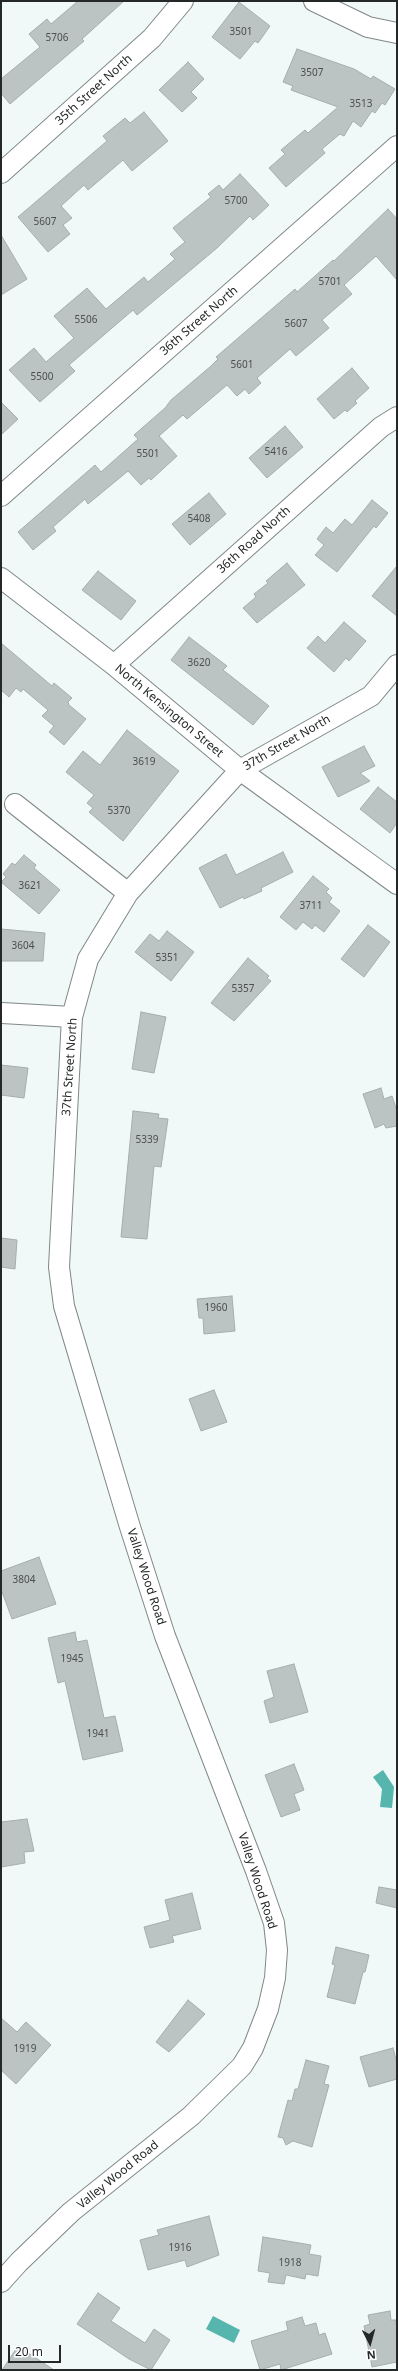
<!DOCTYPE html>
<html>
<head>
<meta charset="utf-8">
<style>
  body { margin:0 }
  #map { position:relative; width:398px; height:2371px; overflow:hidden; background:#f0f9f8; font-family:"Noto Sans",sans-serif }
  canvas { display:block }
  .frame { position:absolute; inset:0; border:2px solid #252828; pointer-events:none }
  .north { position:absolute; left:350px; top:2323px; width:40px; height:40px; -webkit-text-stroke:3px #fff; paint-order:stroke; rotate:174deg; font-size:11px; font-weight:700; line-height:16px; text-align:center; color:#252828 }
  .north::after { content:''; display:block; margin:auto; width:14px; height:18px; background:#252828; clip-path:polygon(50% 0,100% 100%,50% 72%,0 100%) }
  .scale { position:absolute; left:8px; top:2345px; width:53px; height:18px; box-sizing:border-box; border:2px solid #252828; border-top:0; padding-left:5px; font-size:12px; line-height:14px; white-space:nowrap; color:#252828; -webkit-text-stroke:3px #fff; paint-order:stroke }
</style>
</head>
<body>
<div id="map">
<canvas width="398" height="2371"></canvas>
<div class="frame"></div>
<div class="north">N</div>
<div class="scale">20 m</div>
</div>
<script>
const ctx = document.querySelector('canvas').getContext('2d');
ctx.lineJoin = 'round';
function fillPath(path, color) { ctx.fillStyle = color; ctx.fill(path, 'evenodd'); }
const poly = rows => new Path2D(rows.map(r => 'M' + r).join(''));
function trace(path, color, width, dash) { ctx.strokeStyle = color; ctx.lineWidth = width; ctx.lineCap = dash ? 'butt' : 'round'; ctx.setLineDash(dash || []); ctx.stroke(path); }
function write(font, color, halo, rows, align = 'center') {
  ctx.font = font + ' "Noto Sans",sans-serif'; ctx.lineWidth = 4; ctx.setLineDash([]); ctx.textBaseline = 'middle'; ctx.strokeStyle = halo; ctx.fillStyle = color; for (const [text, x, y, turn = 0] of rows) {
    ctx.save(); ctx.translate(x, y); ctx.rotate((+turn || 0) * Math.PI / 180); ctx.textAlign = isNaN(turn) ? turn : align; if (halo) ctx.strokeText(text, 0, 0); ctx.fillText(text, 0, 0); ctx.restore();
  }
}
const water = poly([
  [383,1770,394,1787,392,1808,380,1807,382,1789,373,1777],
  [213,2316,240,2330,234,2343,206,2329]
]);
const building = poly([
  [78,1,124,1,82,39,84,41,10,104,1,93,1,79,40,47,29,34,47,19,51,24,78,1],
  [239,2,270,26,258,43,255,41,240,59,212,37,239,2],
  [297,49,354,69,371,79,373,76,395,89,385,105,382,103,375,113,372,111,361,127,353,121,344,136,340,134,322,149,325,153,286,187,269,168,285,154,281,150,305,130,308,133,338,107,291,90,293,86,283,82,297,49],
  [188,62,204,79,191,92,197,98,182,112,159,90,188,62],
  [144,112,168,141,132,171,123,160,88,190,84,185,61,206,72,218,63,225,70,234,48,252,18,217,107,141,103,136,125,118,130,123,144,112],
  [240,174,269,205,253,220,250,216,217,248,137,315,133,310,69,365,75,371,40,402,9,370,34,348,46,362,74,338,54,316,87,288,106,309,144,277,148,282,175,259,170,254,185,242,173,228,211,197,208,194,219,185,223,190,240,174],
  [388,209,397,219,397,280,376,256,344,285,352,294,322,320,329,328,296,356,290,349,257,378,261,383,249,394,245,389,237,396,227,385,187,419,183,415,159,436,177,456,151,480,149,478,141,485,128,471,88,504,85,499,53,527,56,531,33,550,18,532,95,465,101,472,138,439,134,435,165,408,171,400,211,366,218,359,216,357,295,289,297,292,333,260,334,261,388,209],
  [1,235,27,279,1,295,1,235],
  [352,368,369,388,355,401,357,403,347,412,345,410,334,419,317,399,352,368],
  [1,402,18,419,1,435,1,402],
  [285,426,303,447,267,478,249,458,285,426],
  [209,493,226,514,190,545,172,524,209,493],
  [372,500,388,513,376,528,374,526,337,572,315,555,324,545,317,539,326,527,333,533,345,519,352,525,372,500],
  [287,563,305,585,257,623,243,608,256,597,254,594,268,583,266,581,287,563],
  [397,566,397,616,372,596,397,566],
  [98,571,136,601,121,620,82,590,98,571],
  [344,622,366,641,349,661,346,658,334,672,307,648,318,636,325,643,344,622],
  [189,637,227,666,223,670,269,706,253,725,171,660,189,637],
  [1,643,52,686,54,683,72,698,68,702,69,705,86,719,64,745,49,732,54,726,42,716,48,710,23,689,21,692,16,688,9,697,1,690,1,643],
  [127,730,179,771,123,841,89,812,93,808,87,803,94,795,66,772,83,751,100,765,127,730],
  [364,746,375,766,360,773,370,781,338,797,322,767,364,746],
  [378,787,397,802,397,823,390,833,360,809,378,787],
  [283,852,293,872,261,888,262,891,244,899,243,897,220,908,199,868,226,854,236,875,283,852],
  [24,855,36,865,34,868,60,890,39,914,1,882,6,877,3,874,12,863,15,865,24,855],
  [313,876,329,889,326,892,332,898,329,902,340,911,324,932,315,925,312,929,303,922,296,930,280,917,313,876],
  [368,925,390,942,364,977,341,959,368,925],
  [1,929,45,933,43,961,1,961,1,929],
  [167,931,194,952,171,981,135,952,150,934,159,941,167,931],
  [248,958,269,976,267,978,271,981,234,1021,211,1003,248,958],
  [141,1012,166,1017,154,1073,132,1069,141,1012],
  [1,1065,28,1068,24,1098,1,1095,1,1065],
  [381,1088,384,1099,392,1096,397,1111,397,1126,386,1128,384,1124,375,1128,363,1094,381,1088],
  [133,1111,159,1114,158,1118,168,1119,161,1167,154,1166,147,1239,121,1237,133,1111],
  [1,1238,17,1240,15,1269,1,1267,1,1238],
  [232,1296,235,1331,204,1334,203,1318,199,1318,197,1299,232,1296],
  [214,1390,227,1422,201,1431,189,1399,214,1390],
  [39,1557,56,1604,12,1619,1,1589,1,1571,39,1557],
  [75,1632,77,1642,87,1640,104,1718,115,1716,123,1751,83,1760,65,1681,58,1683,48,1638,75,1632],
  [294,1664,308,1712,270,1723,264,1701,274,1697,267,1671,294,1664],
  [294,1764,304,1790,294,1794,300,1810,281,1817,265,1775,294,1764],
  [27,1819,34,1851,24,1852,25,1863,1,1867,1,1822,27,1819],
  [379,1887,397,1890,397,1908,376,1903,379,1887],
  [192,1893,201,1929,172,1936,174,1942,150,1948,144,1927,170,1920,165,1900,192,1893],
  [336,1947,369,1955,365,1972,363,1972,355,2004,327,1997,335,1965,332,1964,336,1947],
  [188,2000,205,2014,169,2052,156,2042,188,2000],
  [1,2018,17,2032,26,2022,51,2045,16,2084,1,2070,1,2018],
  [393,2048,397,2063,397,2079,369,2087,360,2057,393,2048],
  [306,2060,329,2066,324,2084,329,2085,312,2147,293,2141,286,2145,283,2138,278,2137,288,2100,292,2101,295,2089,298,2089,306,2060],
  [209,2216,219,2255,187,2267,185,2260,148,2270,140,2240,159,2235,157,2230,209,2216],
  [263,2237,311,2245,309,2254,321,2256,318,2276,306,2274,305,2279,286,2275,284,2284,268,2282,270,2273,258,2271,263,2237],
  [98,2293,120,2308,111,2321,145,2343,154,2329,170,2340,151,2370,129,2359,77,2324,98,2293],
  [390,2311,391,2320,396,2320,397,2328,397,2362,372,2367,364,2326,370,2324,368,2315,390,2311],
  [302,2317,305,2326,316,2323,319,2335,325,2333,332,2354,281,2370,280,2364,260,2370,251,2341,288,2330,286,2322,302,2317],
  [18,2346,54,2370,2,2370,18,2346]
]);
const minor = poly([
  [314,1,368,27,397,33],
  [1,173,152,38,183,1],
  [1,496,397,146],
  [1,578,114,665,240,770,397,884],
  [114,665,381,427,397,417],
  [15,804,128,893],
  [2,1013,72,1017],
  [1,2282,19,2262,71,2212,191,2116,242,2066,253,2048,268,2009,275,1978,277,1950,274,1923,256,1871,165,1636,130,1527,64,1306,59,1267,72,1017,88,959,128,893,240,770,371,696,397,665]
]);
const numberNames = [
  ["3501",241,32],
  ["5706",57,38],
  ["3507",312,73],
  ["3513",361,104],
  ["5700",236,201],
  ["5607",45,222],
  ["5701",330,282],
  ["5506",86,320],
  ["5607",296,324],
  ["5601",242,365],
  ["5500",42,377],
  ["5416",276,452],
  ["5501",148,454],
  ["5408",199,519],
  ["3620",199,663],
  ["3619",144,762],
  ["5370",119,811],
  ["3621",30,886],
  ["3711",311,906],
  ["3604",23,946],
  ["5351",167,958],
  ["5357",243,989],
  ["5339",147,1140],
  ["1960",216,1308],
  ["3804",24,1580],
  ["1945",72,1659],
  ["1941",98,1734],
  ["1919",25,2049],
  ["1916",180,2248],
  ["1918",290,2263]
];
const streetNames = [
  ["35th Street North",94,90,-42],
  ["36th Street North",199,321,-41],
  ["36th Road North",254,540,-42],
  ["North Kensington Street",169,711,40],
  ["37th Street North",287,743,-30],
  ["37th Street North",70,1067,-86],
  ["Valley Wood Road",146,1577,72],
  ["Valley Wood Road",257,1881,72],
  ["Valley Wood Road",118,2175,-39]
];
fillPath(water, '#56b5ad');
fillPath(building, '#bbc4c3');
trace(building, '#a5aeac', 1);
trace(minor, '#808887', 22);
trace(minor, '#fff', 20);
write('10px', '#4a4f4f', null, numberNames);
write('12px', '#252828', '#fff', streetNames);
</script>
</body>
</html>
